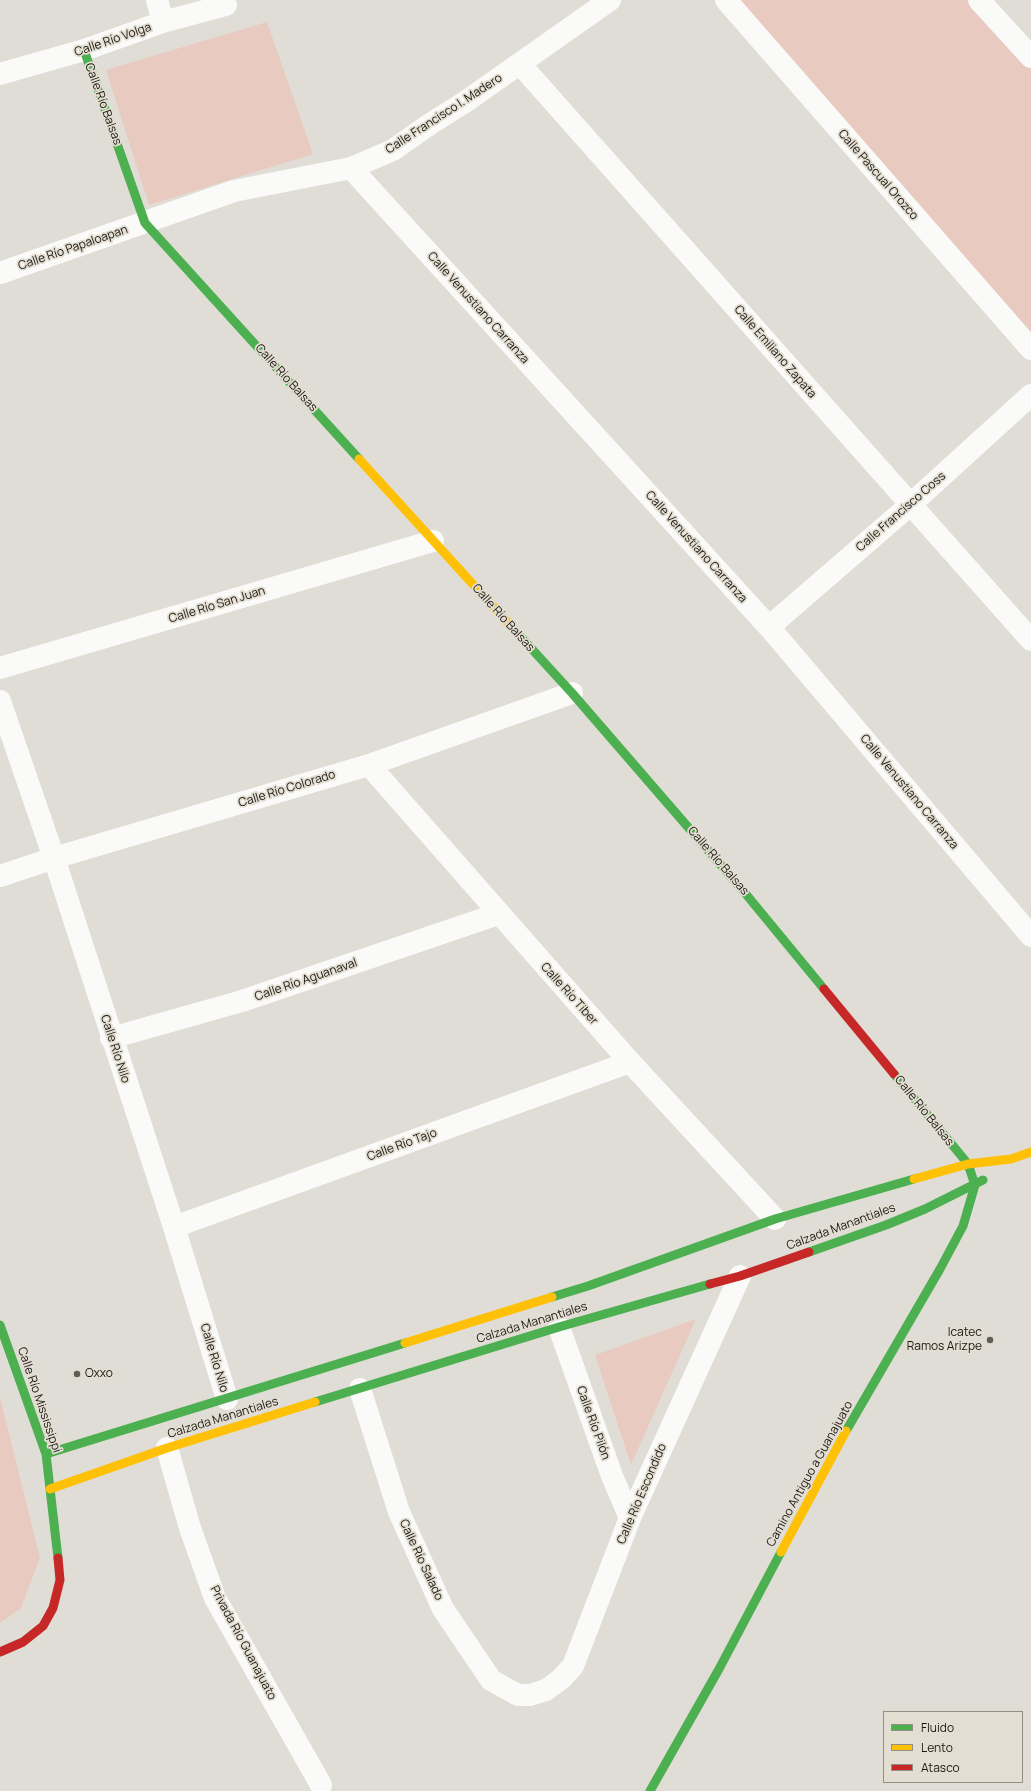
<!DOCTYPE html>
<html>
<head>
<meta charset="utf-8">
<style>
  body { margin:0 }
  #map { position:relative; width:1031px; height:1791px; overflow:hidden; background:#e0ddd6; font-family:Manrope,sans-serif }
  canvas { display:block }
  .legend { position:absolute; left:883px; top:1711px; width:140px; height:72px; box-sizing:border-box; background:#e4ded2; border:1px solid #938f86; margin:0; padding:5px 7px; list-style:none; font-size:12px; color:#1a1814 }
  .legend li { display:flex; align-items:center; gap:8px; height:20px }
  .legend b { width:20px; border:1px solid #938f86 }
</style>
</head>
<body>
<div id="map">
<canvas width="1031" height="1791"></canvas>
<ul class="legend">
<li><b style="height:5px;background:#4caf50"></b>Fluido</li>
<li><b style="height:5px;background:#ffc107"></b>Lento</li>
<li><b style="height:5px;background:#c62828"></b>Atasco</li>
</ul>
</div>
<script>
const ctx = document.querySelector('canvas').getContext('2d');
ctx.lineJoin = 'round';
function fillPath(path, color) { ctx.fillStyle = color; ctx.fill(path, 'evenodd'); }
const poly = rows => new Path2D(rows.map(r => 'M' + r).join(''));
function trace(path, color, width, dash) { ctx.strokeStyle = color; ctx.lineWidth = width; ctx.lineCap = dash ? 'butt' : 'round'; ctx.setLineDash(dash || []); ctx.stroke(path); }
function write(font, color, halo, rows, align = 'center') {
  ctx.font = font + ' Manrope,sans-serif'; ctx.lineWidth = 3.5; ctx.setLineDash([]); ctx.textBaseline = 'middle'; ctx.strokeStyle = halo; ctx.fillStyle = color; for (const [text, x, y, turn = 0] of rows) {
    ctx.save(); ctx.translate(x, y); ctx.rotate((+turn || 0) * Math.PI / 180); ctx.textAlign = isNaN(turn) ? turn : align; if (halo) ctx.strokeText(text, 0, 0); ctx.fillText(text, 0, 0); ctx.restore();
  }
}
const green = poly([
  [735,0,967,0,1031,69,1031,337],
  [267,22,313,154,149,205,106,70],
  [696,1319,631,1465,595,1355],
  [0,1397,40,1558,21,1608,0,1623]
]);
const street = poly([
  [157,0,163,22],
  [726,0,1031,349],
  [979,0,1031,57],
  [520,64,1031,640],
  [0,74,84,50,163,22,226,5],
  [351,168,769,627,1031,936],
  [0,273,234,191,351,168,393,150,430,124,465,102,610,0],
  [769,627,910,505,1031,395],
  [0,668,433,541],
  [0,701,54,858,174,1227,227,1399],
  [369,765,630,1062,775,1219],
  [0,876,54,858,369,765,572,693],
  [111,1038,242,1001,498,914],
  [174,1227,630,1062],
  [559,1327,612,1476,630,1518],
  [360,1389,399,1512,443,1609,491,1680,518,1695,530,1695,546,1690,561,1679,573,1666,630,1518,740,1276],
  [167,1448,190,1528,215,1598,321,1785]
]);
const fast = poly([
  [84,50,145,223,359,459],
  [509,624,572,693,745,893,824,989],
  [809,1252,886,1225,925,1209,983,1180],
  [552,1297,588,1286,775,1219,914,1179],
  [0,1325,46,1454,58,1558],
  [315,1402,559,1327,710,1284],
  [846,1431,940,1269,963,1226,975,1185,968,1164,894,1074],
  [46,1454,405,1343],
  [650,1791,719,1669,781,1552]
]);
const slow = poly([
  [359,459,509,624],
  [914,1179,968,1164,1011,1159,1031,1152],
  [405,1343,552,1297],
  [50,1489,167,1448,315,1402],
  [781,1552,846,1431]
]);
const jam = poly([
  [824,989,894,1074],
  [710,1284,740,1276,809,1252],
  [0,1652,23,1642,43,1626,53,1608,60,1580,58,1558]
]);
const markers = [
  [990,1340,4,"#5f5d58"],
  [77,1374,4,"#5f5d58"]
];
const streetNames = [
  ["Calle Río Volga",113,40,-19],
  ["Calle Río Balsas",103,104,70],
  ["Calle Francisco I. Madero",444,114,-33],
  ["Calle Pascual Orozco",878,175,49],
  ["Calle Río Papaloapan",73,248,-19],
  ["Calle Venustiano Carranza",478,308,48],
  ["Calle Emiliano Zapata",775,352,49],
  ["Calle Río Balsas",286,378,48],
  ["Calle Francisco Coss",901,512,-41],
  ["Calle Venustiano Carranza",696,547,48],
  ["Calle Río San Juan",217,605,-17],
  ["Calle Río Balsas",503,618,48],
  ["Calle Río Colorado",287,789,-17],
  ["Calle Venustiano Carranza",909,792,50],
  ["Calle Río Balsas",718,861,49],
  ["Calle Río Aguanaval",306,980,-19],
  ["Calle Río Tiber",569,994,48],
  ["Calle Río Nilo",115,1049,72],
  ["Calle Río Balsas",924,1111,51],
  ["Calle Río Tajo",402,1145,-20],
  ["Calzada Manantiales",841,1227,-20],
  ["Calzada Manantiales",532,1323,-17],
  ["Calle Río Nilo",214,1358,73],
  ["Calle Río Mississippi",39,1400,71],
  ["Calzada Manantiales",223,1418,-17],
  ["Calle Río Pilón",593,1423,70],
  ["Camino Antiguo a Guanajuato",810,1474,-61],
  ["Calle Río Escondido",642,1494,-67],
  ["Calle Río Salado",421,1560,65],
  ["Privada Río Guanajuato",243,1643,62]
];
const poiNames = [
  ["Icatec",982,1333],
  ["Ramos Arizpe",982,1347],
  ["Oxxo",85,1374,"left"]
];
fillPath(green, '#e9cac1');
trace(street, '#fafaf9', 22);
trace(fast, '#4caf50', 9);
trace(slow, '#ffc107', 9);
trace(jam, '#c62828', 9);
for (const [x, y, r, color] of markers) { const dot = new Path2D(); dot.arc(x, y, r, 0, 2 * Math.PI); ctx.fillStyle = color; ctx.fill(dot); trace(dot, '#e4ded2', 1.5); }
write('12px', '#1a1814', '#e4ded2', streetNames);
write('12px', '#1a1814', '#e4ded2', poiNames, 'right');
</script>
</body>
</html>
